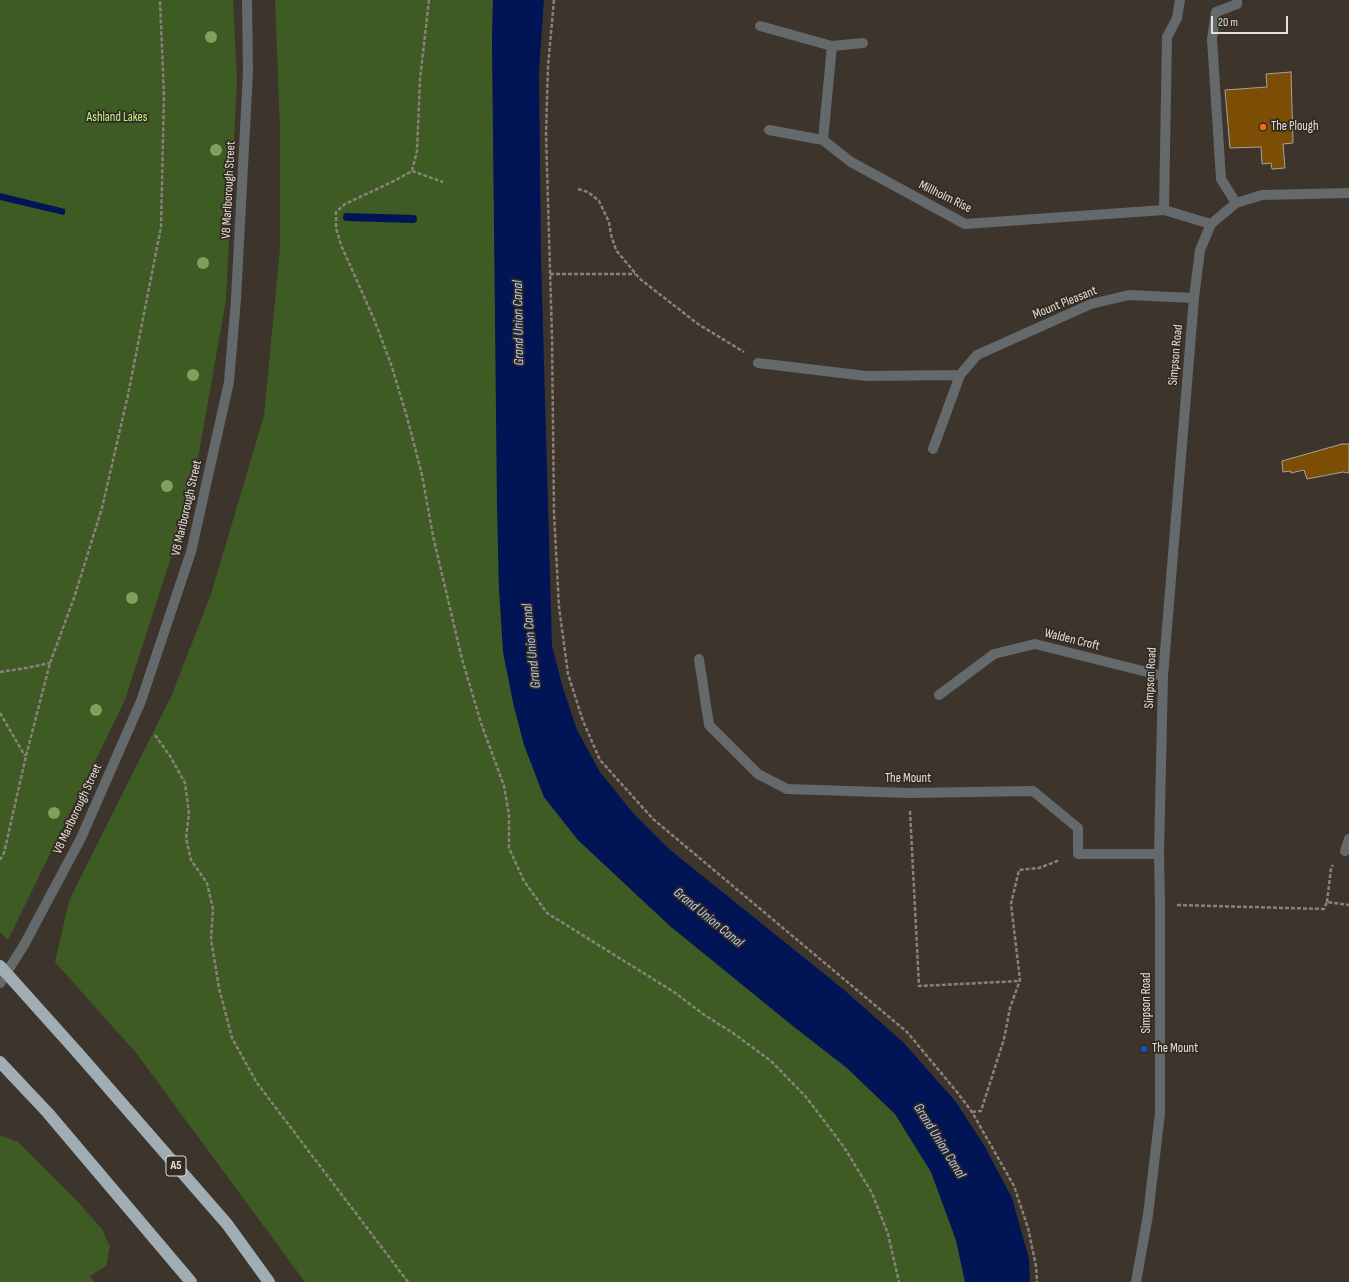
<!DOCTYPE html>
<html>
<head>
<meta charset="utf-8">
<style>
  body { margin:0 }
  #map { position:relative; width:1349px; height:1282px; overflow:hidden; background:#3d352c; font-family:"Sofia Sans Condensed",sans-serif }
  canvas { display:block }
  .scale { position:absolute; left:1211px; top:16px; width:77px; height:18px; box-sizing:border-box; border:2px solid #e5e0da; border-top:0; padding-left:5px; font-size:12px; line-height:14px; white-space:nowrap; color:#e5e0da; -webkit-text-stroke:3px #332b22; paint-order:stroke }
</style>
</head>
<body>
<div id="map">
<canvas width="1349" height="1282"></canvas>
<div class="scale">20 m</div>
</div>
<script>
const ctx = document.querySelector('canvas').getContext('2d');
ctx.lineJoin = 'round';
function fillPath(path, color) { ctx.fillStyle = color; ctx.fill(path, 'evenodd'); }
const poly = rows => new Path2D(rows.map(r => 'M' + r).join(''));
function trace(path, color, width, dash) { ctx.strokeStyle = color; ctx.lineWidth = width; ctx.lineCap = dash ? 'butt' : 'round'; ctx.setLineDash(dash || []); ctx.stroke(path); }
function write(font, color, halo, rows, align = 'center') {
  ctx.font = font + ' "Sofia Sans Condensed",sans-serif'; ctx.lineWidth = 3.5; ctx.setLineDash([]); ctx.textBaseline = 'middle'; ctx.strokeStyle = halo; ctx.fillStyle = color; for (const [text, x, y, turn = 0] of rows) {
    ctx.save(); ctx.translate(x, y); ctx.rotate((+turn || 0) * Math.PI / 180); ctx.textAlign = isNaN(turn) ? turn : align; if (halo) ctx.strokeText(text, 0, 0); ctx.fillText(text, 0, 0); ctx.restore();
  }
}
const green = poly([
  [0,0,233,0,237,80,226,300,192,492,125,700,8,940,0,932],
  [275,0,493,0,492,40,499,589,544,797,578,840,670,926,793,1026,847,1068,895,1114,931,1172,956,1240,965,1282,305,1282,137,1054,55,962,69,901,171,697,211,594,264,416,280,248,280,128],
  [0,1135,18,1142,78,1202,102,1229,110,1247,106,1266,90,1276,94,1282,0,1282]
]);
const water = poly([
  [493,0,544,0,539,72,541,257,552,646,562,685,577,730,600,772,633,813,669,849,843,989,903,1042,956,1102,985,1147,1012,1198,1029,1259,1030,1282,965,1282,956,1240,931,1172,895,1114,847,1068,793,1026,670,926,578,840,544,797,524,745,514,707,503,652,499,589,497,506,492,40],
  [0,193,65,209,65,213,64,215,0,200]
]);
const stream = poly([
  [347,217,413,219]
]);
const building = poly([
  [1291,72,1293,143,1283,144,1285,168,1272,169,1271,163,1262,164,1261,147,1230,148,1225,90,1267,87,1266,74,1291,72],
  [1342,444,1349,444,1349,473,1343,472,1307,479,1304,470,1291,473,1291,471,1283,472,1282,461,1342,444]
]);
const path = poly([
  [429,0,420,79,417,151,412,171,394,181,345,204,336,212,336,228,341,245,374,319,391,364,407,417,422,475,433,536,462,659,481,723,504,786,509,815,509,848,524,881,547,913,674,992,703,1014,733,1033,771,1061,806,1097,844,1147,872,1193,888,1234,899,1282],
  [554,0,548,66,546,134,552,337,554,513,559,607,568,674,583,721,600,760,653,819,907,1032,957,1092,972,1112,1014,1186,1028,1228,1036,1266,1037,1282],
  [412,171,443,182],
  [578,189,588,192,599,201,609,222,611,235,616,250,640,279,698,324,744,352],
  [550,274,635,274],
  [0,672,26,668,50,663],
  [0,713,25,756],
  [155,735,170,756,185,783,189,814,186,838,191,860,207,883,213,909,211,939,219,988,232,1038,257,1083,408,1282],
  [910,811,919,986,1020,981],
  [0,860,4,853,26,756,50,663,74,598,102,508,128,395,161,227,164,95,160,0],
  [1327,902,1331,868,1333,865],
  [1177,905,1324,909,1327,902,1349,905],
  [972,1112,981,1111,1004,1039,1010,1008,1020,980,1011,904,1019,870,1039,868,1060,860]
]);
const minor = poly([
  [760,26,832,46,863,43],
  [832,46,823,140,851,162,965,224,1164,210,1211,224],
  [769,130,823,140],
  [1236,203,1221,179,1212,39,1216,12,1237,4,1237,0],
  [1164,210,1167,37,1177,18,1180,0],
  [758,363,866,376,960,375,977,355,1091,304,1129,295,1194,298],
  [933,449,960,375],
  [699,659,709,725,758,774,787,789,909,793,1033,791,1078,828,1078,854,1159,854],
  [939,695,994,654,1035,644,1163,676],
  [1345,851,1349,839],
  [0,983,24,945,81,838,141,701,191,552,229,382,236,299,248,72,247,0],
  [1136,1282,1148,1215,1160,1113,1160,904,1159,854,1163,676,1194,298,1200,250,1211,224,1236,203,1262,195,1349,193]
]);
const highway = poly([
  [78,1053,227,1224,269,1282],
  [0,1062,48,1113,191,1282]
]);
const highwayBridge = poly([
  [0,966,78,1053]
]);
const trees = [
  [211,37],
  [216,150],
  [203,263],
  [193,375],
  [167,486],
  [132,598],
  [96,710],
  [54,813]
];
const markers = [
  [1263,127,4,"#e8710a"],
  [1144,1049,4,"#1a4fb4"]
];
const shields = [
  [176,1166,20]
];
const shieldNames = [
  ["A5",176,1166]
];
const parkNames = [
  ["Ashland Lakes",117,118]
];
const poiNames = [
  ["The Plough",1271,127],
  ["The Mount",1152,1049]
];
const streetNames = [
  ["V8 Marlborough Street",229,190,-87],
  ["Millholm Rise",945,197,26],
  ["Mount Pleasant",1065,303,-22],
  ["Simpson Road",1176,355,-85],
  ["V8 Marlborough Street",187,508,-77],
  ["Walden Croft",1072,640,14],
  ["Simpson Road",1151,678,-87],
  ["The Mount",908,779],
  ["V8 Marlborough Street",78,809,-65],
  ["Simpson Road",1147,1003,-90]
];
const waterNames = [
  ["Grand Union Canal",519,323,-91],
  ["Grand Union Canal",532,646,-96],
  ["Grand Union Canal",708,918,39],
  ["Grand Union Canal",939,1141,58]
];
fillPath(green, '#3e5b23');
fillPath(water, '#001456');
trace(stream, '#001456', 8);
fillPath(building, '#7c4e05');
trace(building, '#aba197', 1);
trace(path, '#89827a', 2.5, [4, 2]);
trace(minor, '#64696c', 10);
trace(highway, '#a0adb5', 12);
trace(highwayBridge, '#a0adb5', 12);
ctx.fillStyle = '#829f5e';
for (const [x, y] of trees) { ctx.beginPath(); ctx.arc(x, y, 6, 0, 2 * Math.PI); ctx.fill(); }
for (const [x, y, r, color] of markers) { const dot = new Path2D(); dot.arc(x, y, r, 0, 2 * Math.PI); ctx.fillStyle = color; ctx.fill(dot); trace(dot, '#332b22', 1.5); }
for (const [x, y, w] of shields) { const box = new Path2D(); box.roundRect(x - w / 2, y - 10, w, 20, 3); ctx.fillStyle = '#332b22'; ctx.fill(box); trace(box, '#e5e0da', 1); }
write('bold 12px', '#e5e0da', null, shieldNames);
write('13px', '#bbf687', '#332b22', parkNames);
write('13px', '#e5e0da', '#332b22', poiNames, 'left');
write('13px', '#e5e0da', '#332b22', streetNames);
write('italic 14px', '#b6ccf4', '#332b22', waterNames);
</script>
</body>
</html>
